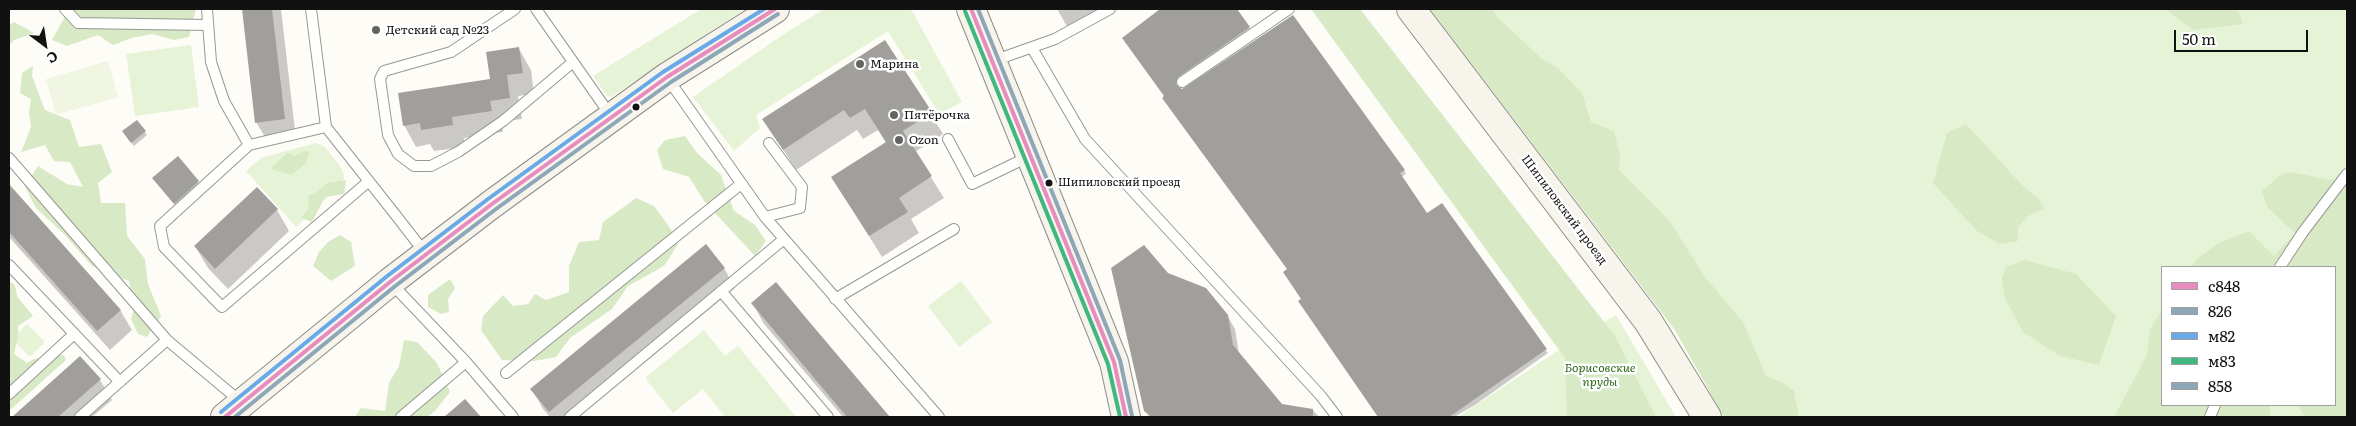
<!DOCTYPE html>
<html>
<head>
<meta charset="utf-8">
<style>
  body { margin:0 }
  #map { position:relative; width:2356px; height:426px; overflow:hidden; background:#fdfcf7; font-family:Literata,serif }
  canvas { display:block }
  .frame { position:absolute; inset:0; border:10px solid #111; pointer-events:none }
  .legend { position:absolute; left:2161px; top:266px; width:175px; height:140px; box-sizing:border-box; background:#fff; border:1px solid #a0a0a0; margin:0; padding:6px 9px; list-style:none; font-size:15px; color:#111 }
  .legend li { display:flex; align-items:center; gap:10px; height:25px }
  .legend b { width:25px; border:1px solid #a0a0a0 }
  .north { position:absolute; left:20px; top:20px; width:50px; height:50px; -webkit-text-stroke:4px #fff; paint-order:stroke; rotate:149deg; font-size:14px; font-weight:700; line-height:20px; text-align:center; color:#111 }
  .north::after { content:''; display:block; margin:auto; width:18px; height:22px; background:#111; clip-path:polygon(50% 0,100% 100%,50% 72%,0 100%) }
  .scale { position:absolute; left:2174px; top:30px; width:134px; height:22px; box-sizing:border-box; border:2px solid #111; border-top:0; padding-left:6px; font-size:15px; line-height:18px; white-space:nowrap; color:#111; -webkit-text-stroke:4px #fff; paint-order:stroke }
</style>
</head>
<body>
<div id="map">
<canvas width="2356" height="426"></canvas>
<div class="frame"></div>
<ul class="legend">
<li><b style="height:6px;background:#e78cbf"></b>с848</li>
<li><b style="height:6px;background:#8da6b8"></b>826</li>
<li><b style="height:6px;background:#69a9e7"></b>м82</li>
<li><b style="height:6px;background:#40b781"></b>м83</li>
<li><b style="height:6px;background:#8da6b8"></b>858</li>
</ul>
<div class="north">С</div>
<div class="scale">50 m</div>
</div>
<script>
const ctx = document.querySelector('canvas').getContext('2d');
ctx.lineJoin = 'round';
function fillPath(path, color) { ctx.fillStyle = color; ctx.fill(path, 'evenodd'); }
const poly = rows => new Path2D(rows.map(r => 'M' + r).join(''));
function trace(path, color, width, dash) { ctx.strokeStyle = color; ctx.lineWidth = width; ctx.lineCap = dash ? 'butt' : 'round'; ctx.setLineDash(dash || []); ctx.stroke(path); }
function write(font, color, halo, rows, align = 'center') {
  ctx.font = font + ' Literata,serif'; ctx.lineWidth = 5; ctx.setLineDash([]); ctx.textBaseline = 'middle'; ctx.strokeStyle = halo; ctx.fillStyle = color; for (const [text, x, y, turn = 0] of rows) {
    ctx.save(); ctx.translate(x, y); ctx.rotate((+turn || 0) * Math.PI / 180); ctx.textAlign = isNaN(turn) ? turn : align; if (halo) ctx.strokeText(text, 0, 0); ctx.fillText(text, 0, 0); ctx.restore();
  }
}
const green = poly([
  [701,9,745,9,611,97,607,96,593,76],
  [824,9,911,9,962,102,939,114,888,31,756,115,760,128,734,151,693,97,784,34],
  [1430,9,2347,9,2347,417,1724,417,1675,330],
  [2162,267,2335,267,2335,405,2162,405],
  [191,45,199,107,135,116,126,54],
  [316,143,325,147,340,166,344,175,343,183,296,227,246,171,261,158],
  [961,281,992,322,959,347,928,306],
  [1616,315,1676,417,1458,417,1556,352],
  [27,324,45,342,30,357,12,339],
  [704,330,725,356,738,346,796,417,725,417,703,389,673,413,645,378]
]);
const forest = poly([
  [69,9,196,9,189,37,174,40,152,34,132,38,113,45,98,35,67,46,52,40],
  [1311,9,1360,9,1615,336,1656,417,1567,417,1565,358],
  [1430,9,1493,9,1497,17,1542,59,1558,68,1582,93,1591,122,1614,131,1620,155,1619,170,1669,220,1705,277,1743,322,1766,376,1780,381,1794,391,1799,417,1724,417,1675,330],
  [2165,9,2238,9,2243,24,2193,30],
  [14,22,34,33,14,40,9,46,9,25],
  [33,66,32,76,45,110,70,120,79,147,101,144,112,172,98,183,101,203,125,203,127,236,145,259,148,284,161,316,147,337,138,334,131,319,134,309,129,281,92,266,65,235,36,208,25,187,38,166,67,184,83,187,70,162,54,161,45,145,21,152,31,127,29,113,31,99,20,93,22,73],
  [1966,124,2021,184,2039,199,2044,209,2028,216,2018,227,2018,241,2000,244,1977,231,1933,183,1947,133],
  [685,136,697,153,721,175,734,211,755,225,766,241,755,256,704,201,689,177,663,169,657,150,665,140],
  [303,151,310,151,306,163,292,175,270,169,287,153,295,156],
  [2289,172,2332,180,2347,175,2347,416,2344,417,2305,417,2298,405,2335,405,2335,267,2191,267,2198,258,2217,244,2249,231,2274,256,2295,233,2268,208,2262,191,2279,176],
  [346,180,344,194,325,197,312,222,301,218,309,208,308,196,317,192,327,183],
  [636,198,654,206,670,228,678,244,664,266,628,286,612,309,570,338,556,357,534,361,502,360,481,330,483,316,503,295,513,306,528,304,535,294,546,300,569,292,569,266,579,242,599,240,603,222],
  [340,235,351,242,355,266,331,281,313,266,319,252,328,242],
  [2025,260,2076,274,2116,316,2099,365,2060,356,2023,332,2005,299,2002,278,2006,267],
  [450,279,455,288,448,299,449,312,441,314,428,307,428,295],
  [9,281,15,285,17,296,33,316,18,326,18,337,14,354,27,363,34,359,64,355,66,360,9,411],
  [2162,310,2162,405,2270,405,2270,417,2114,417,2147,355,2150,329],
  [404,340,417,342,437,363,450,392,435,411,427,417,355,417,361,408,385,411,389,383,399,366]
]);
const pitch = poly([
  [108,61,118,97,56,115,46,79]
]);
const shadow = poly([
  [243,9,281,9,296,139,268,142,256,122],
  [1057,9,1118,9,1072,35],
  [1163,9,1236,9,1251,31,1180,80,1177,88,1404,170,1406,174,1401,177,1427,215,1548,353,1475,405,1454,417,1379,417,1302,305,1302,300,1289,269,1124,38],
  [885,41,943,134,915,152,944,198,911,219,919,233,882,257,833,178,886,143,878,130,863,139,857,130,796,170,764,119],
  [519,49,531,70,534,94,518,96,522,119,502,122,503,132,464,138,465,147,434,151,430,144,416,147,404,125,492,80],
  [137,121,147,135,134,146,125,135],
  [156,182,198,182,200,185,177,207],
  [9,186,120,310,132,330,110,350,9,237],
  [257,189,277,210,289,231,228,289,208,268,195,246],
  [724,268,735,288,579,417,550,417,543,409,532,389],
  [1167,274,1227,315,1235,329,1239,354,1282,405,1313,410,1319,417,1149,417,1145,410],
  [776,284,889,417,843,417,764,324,753,304],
  [80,357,100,380,112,400,92,417,14,417]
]);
const building = poly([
  [242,9,272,9,285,119,255,123],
  [1160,9,1237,9,1250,27,1178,77,1176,85,1182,89,1293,15,1405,170,1400,173,1427,213,1442,203,1547,349,1449,417,1378,417,1298,301,1301,299,1283,272,1287,269,1162,98,1164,96,1122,38],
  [885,40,932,112,903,131,932,176,899,198,908,212,869,236,831,177,886,142,865,109,850,118,844,110,783,150,762,119],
  [519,47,523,73,507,75,510,98,490,101,492,111,452,117,453,125,421,130,420,123,403,126,398,93,490,79,486,52],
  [137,120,146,131,131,143,122,131],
  [178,156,199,181,174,204,152,178],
  [9,184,121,310,97,331,9,232],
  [257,187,278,209,215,269,194,246],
  [706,244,725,268,549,412,530,389],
  [1144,245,1168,273,1206,288,1228,315,1233,345,1282,404,1313,409,1313,417,1152,417,1144,411,1111,268],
  [776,282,812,325,890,417,847,417,751,303],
  [80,356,101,379,58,417,12,417],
  [465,399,481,417,444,417]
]);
const lane = poly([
  [65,9,78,23,208,25],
  [207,9,211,62,224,101,249,145],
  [311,9,326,127],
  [515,9,451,52,384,71,380,79,388,135,398,154,414,166,431,166,458,152,503,121,573,62],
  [536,9,611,116],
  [1032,48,1085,139,1321,396,1337,417],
  [993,61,1055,39,1110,9],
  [668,79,765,217,939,417],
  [1182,82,1289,9],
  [948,139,972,184,1030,156],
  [9,158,167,340],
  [369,181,222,307,164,247,160,226,249,145,326,127,398,218,425,253],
  [765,217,800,208,802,187,769,143],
  [9,265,120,382],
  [2280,267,2303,232,2347,174],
  [391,283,466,362,513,417],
  [721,291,828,417],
  [835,299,954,229],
  [506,373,741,184],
  [9,394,74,334],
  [80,417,167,340,241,402],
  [401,417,466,362],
  [570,417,784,239],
  [2210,417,2215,405]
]);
const secondary = poly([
  [971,9,1114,362,1126,417],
  [1411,9,1648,321,1707,417],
  [225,417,390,282,492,204,667,77,775,9]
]);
const bus1 = poly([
  [971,9,1114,362,1126,417],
  [225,417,390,282,492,204,667,77,775,9]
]);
const bus2 = poly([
  [235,417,394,287,496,209,671,82,778,14]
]);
const bus3 = poly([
  [221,412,386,277,488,199,663,72,764,9]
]);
const bus4 = poly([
  [965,11,1108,364,1120,417]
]);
const bus5 = poly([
  [978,9,1120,360,1132,416]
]);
const markers = [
  [376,30,5,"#646362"],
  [860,64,5,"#646362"],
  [636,107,4.5,"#111"],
  [894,115,5,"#646362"],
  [899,140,5,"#646362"],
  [1049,183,4.5,"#111"]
];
const busNames = [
  ["Шипиловский проезд",1058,183]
];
const poiNames = [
  ["Детский сад №23",386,30],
  ["Марина",870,64],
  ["Пятёрочка",904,115],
  ["Ozon",909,140]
];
const streetNames = [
  ["Шипиловский проезд",1564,210,53]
];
const parkNames = [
  ["Борисовские",1600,368],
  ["пруды",1600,382]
];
fillPath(green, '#e7f3d7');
fillPath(forest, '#d8eac5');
fillPath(pitch, '#f0f6e1');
fillPath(shadow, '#0003');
fillPath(building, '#a19f9c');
trace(lane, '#979795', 12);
trace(secondary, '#8e8d8b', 30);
trace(lane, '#fffffe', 10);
trace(secondary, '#f6f4eb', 28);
trace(bus1, '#e78cbf', 4);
trace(bus2, '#8da6b8', 4);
trace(bus3, '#69a9e7', 4);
trace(bus4, '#40b781', 4);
trace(bus5, '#8da6b8', 4);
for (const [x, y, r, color] of markers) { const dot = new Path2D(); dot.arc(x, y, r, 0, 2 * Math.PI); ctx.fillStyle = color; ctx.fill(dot); trace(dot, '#fff', 2); }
write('11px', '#111', '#fff', busNames, 'left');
write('12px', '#111', '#fff', poiNames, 'left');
write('12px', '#111', '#fff', streetNames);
write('italic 12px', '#2f6b1f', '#fff', parkNames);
</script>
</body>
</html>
